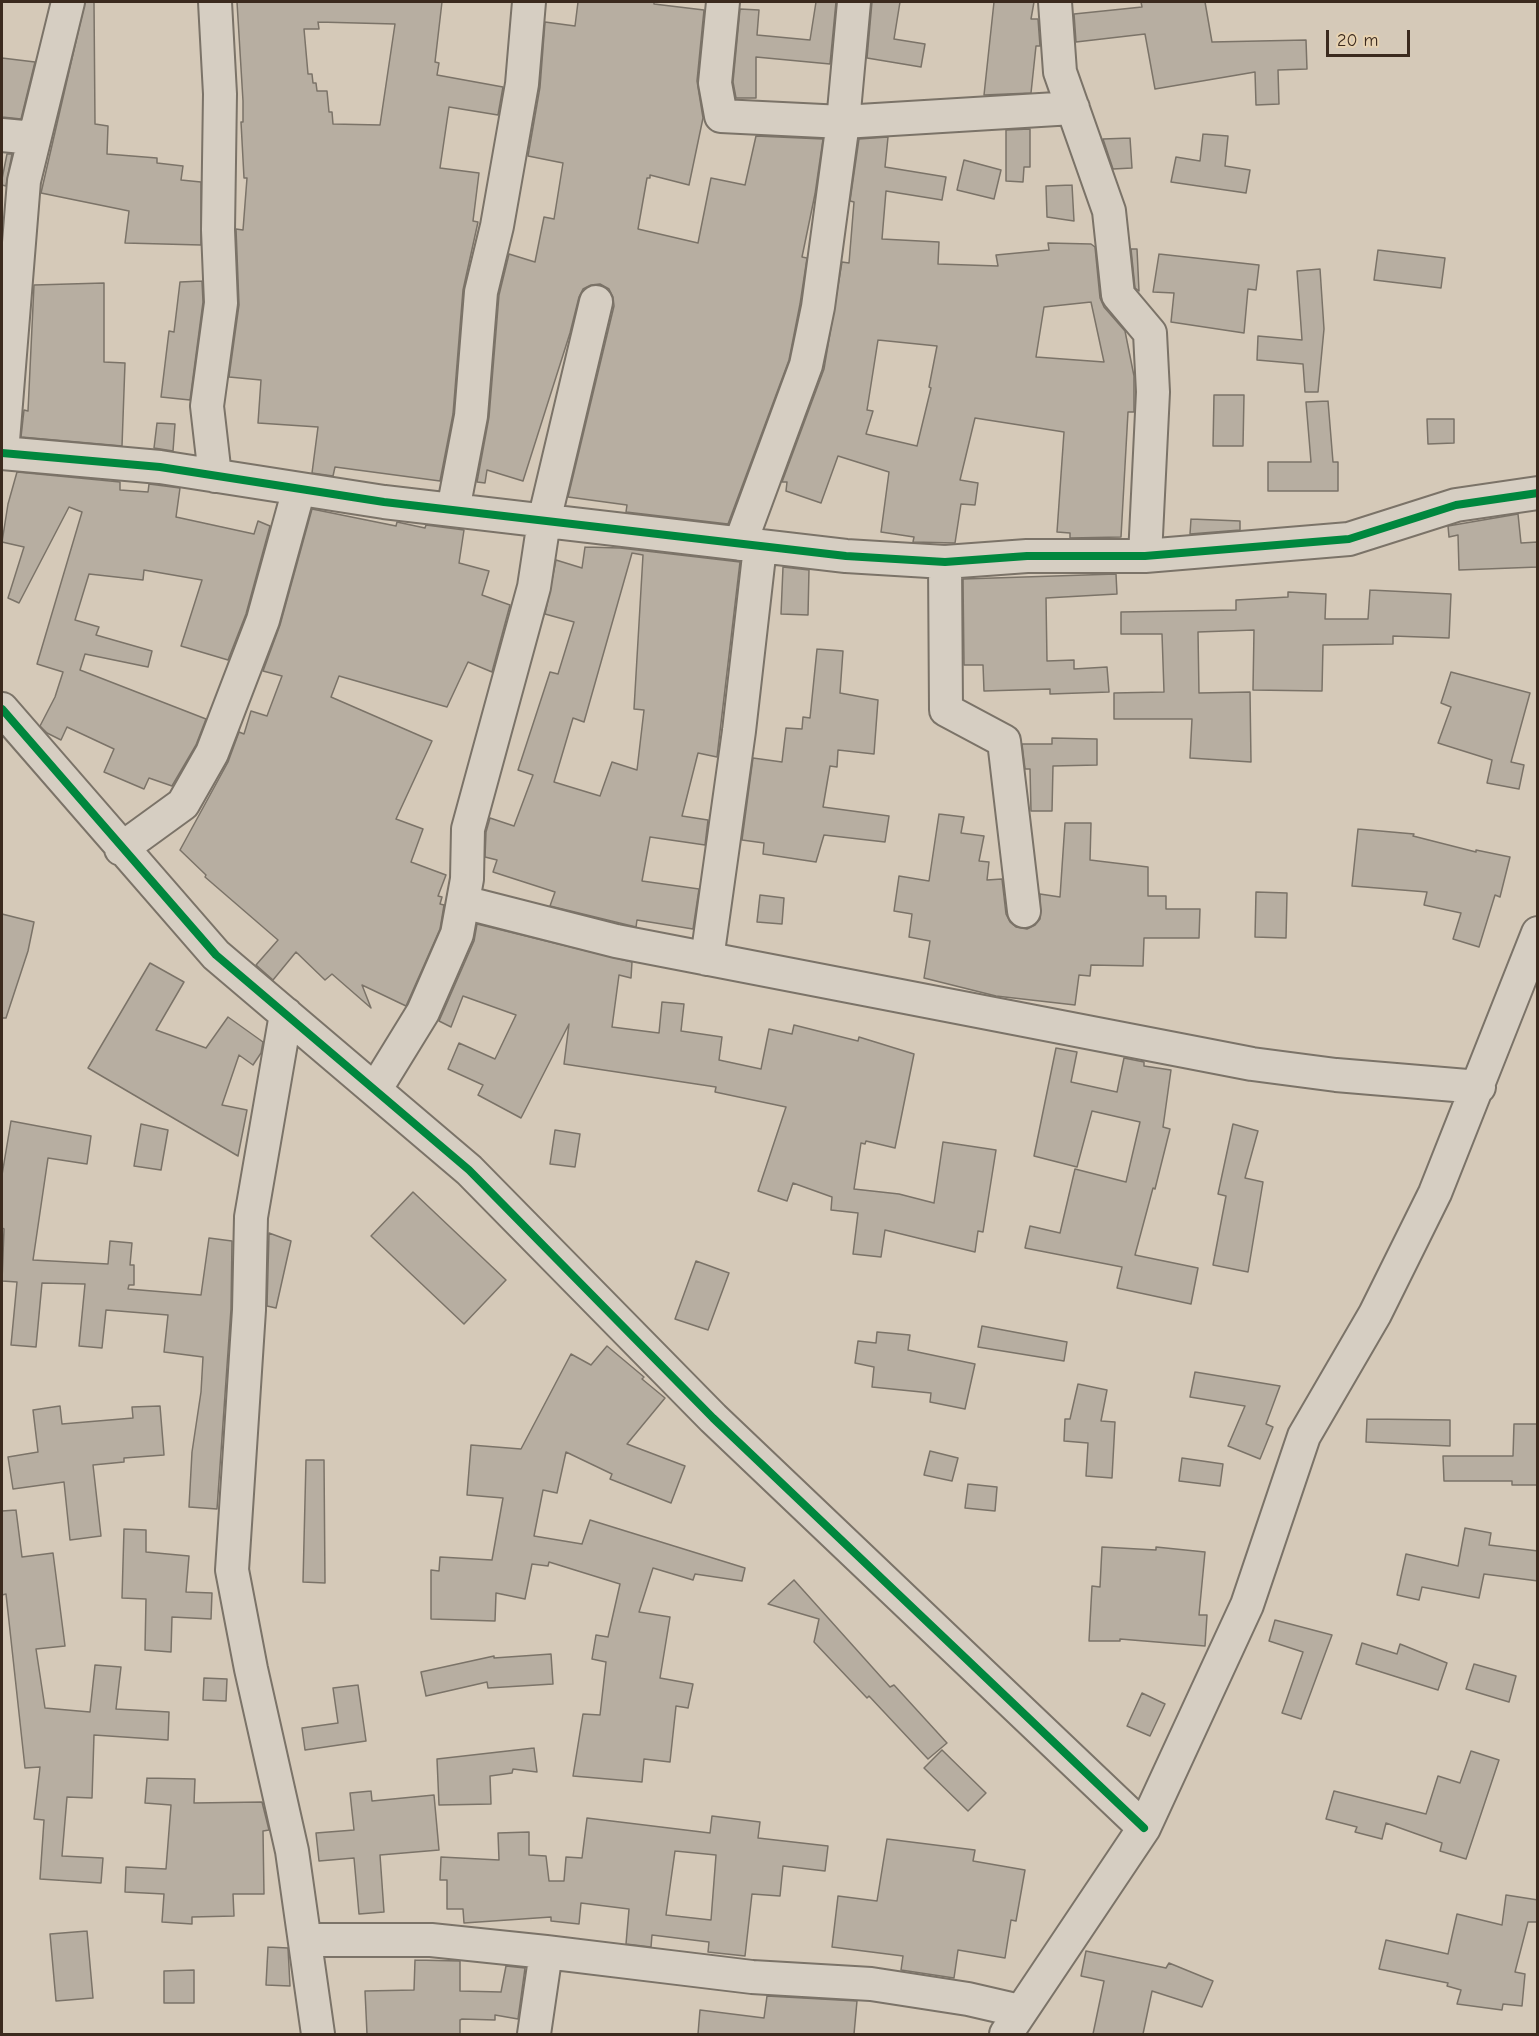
<!DOCTYPE html>
<html>
<head>
<meta charset="utf-8">
<style>
  body { margin:0 }
  #map { position:relative; width:1539px; height:2036px; overflow:hidden; background:#d5c9b8; font-family:"Comic Neue",sans-serif }
  canvas { display:block }
  .frame { position:absolute; inset:0; border:3px solid #3b2a1e; pointer-events:none }
  .scale { position:absolute; left:1326px; top:30px; width:84px; height:27px; box-sizing:border-box; border:3px solid #3b2a1e; border-top:0; padding-left:8px; font-size:18px; line-height:21px; white-space:nowrap; color:#3b2a1e; -webkit-text-stroke:4px #e8d3b2; paint-order:stroke }
</style>
</head>
<body>
<div id="map">
<canvas width="1539" height="2036"></canvas>
<div class="frame"></div>
<div class="scale">20 m</div>
</div>
<script>
const ctx = document.querySelector('canvas').getContext('2d');
ctx.lineJoin = 'round';
function fillPath(path, color) { ctx.fillStyle = color; ctx.fill(path, 'evenodd'); }
const poly = rows => new Path2D(rows.map(r => 'M' + r).join(''));
function trace(path, color, width, dash) { ctx.strokeStyle = color; ctx.lineWidth = width; ctx.lineCap = dash ? 'butt' : 'round'; ctx.setLineDash(dash || []); ctx.stroke(path); }
const building = poly([
  [85,2,94,2,95,124,108,126,107,154,157,158,157,163,183,166,181,180,201,182,201,245,125,243,129,211,41,193,85,2],
  [237,2,442,2,435,62,439,63,437,75,503,87,498,115,449,107,440,168,479,173,473,221,478,222,463,290,453,414,440,481,335,467,333,476,312,473,318,427,258,423,261,380,229,377,239,305,236,229,243,230,247,178,244,178,241,122,243,122,243,101,237,2],
  [318,22,395,24,380,125,333,124,332,112,329,112,327,91,317,91,316,83,313,83,312,74,308,74,304,29,319,29,318,22],
  [578,2,654,2,654,4,704,10,697,81,703,118,689,185,650,175,650,178,647,178,638,229,698,243,711,178,745,185,756,136,823,139,815,194,802,257,807,258,800,304,789,360,728,524,626,512,627,505,568,497,614,306,613,297,609,289,600,284,591,285,583,289,579,297,570,333,523,481,487,470,485,483,477,482,489,417,499,295,509,254,535,262,544,217,554,219,563,163,528,156,540,87,545,22,575,26,578,2],
  [816,2,836,2,830,64,756,57,756,98,736,98,733,82,740,9,759,10,757,35,810,40,816,2],
  [872,2,900,2,894,39,925,44,921,67,867,58,872,2],
  [994,2,1034,2,1031,19,1038,19,1040,46,1036,46,1031,93,984,95,994,2],
  [1141,2,1205,2,1212,42,1306,40,1307,69,1278,70,1279,104,1256,105,1255,72,1155,89,1145,34,1076,42,1074,14,1142,7,1141,2],
  [2,58,35,62,21,119,2,117,2,58],
  [1030,129,1030,167,1024,167,1023,182,1006,181,1006,130,1030,129],
  [1203,134,1228,136,1225,166,1250,170,1246,193,1171,182,1176,157,1200,161,1203,134],
  [888,137,885,167,946,177,942,200,886,191,882,239,939,242,938,264,998,266,996,255,1049,250,1048,243,1091,244,1095,247,1100,298,1104,307,1125,331,1134,376,1134,412,1128,412,1121,537,1070,538,1070,533,1057,532,1064,432,975,418,960,480,978,483,975,505,961,504,955,543,913,542,914,537,881,532,889,472,838,456,821,503,786,491,787,482,782,482,824,369,842,262,849,263,854,202,850,201,859,139,888,137],
  [1091,302,1104,362,1036,357,1044,307,1091,302],
  [878,340,937,346,929,387,931,388,917,446,866,434,873,411,867,410,878,340],
  [1130,138,1132,168,1113,169,1103,139,1130,138],
  [7,154,12,154,6,186,2,185,2,179,7,154],
  [964,160,1001,170,994,199,957,190,964,160],
  [1072,185,1074,221,1047,217,1046,186,1072,185],
  [1131,249,1137,249,1139,291,1135,288,1131,249],
  [1378,250,1445,258,1441,288,1374,280,1378,250],
  [1159,254,1259,265,1256,290,1248,289,1244,333,1171,322,1174,293,1153,292,1159,254],
  [1320,269,1324,329,1318,392,1305,392,1303,364,1257,360,1258,336,1302,340,1297,271,1320,269],
  [202,281,203,302,190,400,161,397,169,331,174,332,180,282,202,281],
  [104,283,104,362,125,363,122,446,21,437,24,410,28,411,34,285,104,283],
  [1214,395,1244,395,1243,446,1213,446,1214,395],
  [1328,401,1333,462,1338,462,1338,491,1268,491,1268,462,1311,462,1306,402,1328,401],
  [1427,419,1454,419,1454,443,1428,444,1427,419],
  [157,423,175,424,173,451,154,448,157,423],
  [17,472,120,482,120,490,148,492,149,484,180,488,176,517,254,534,258,521,270,526,246,614,228,660,181,646,202,580,144,570,143,580,89,574,75,620,99,627,96,635,152,651,148,667,85,654,80,670,206,719,196,745,172,786,149,778,144,789,104,772,114,749,67,727,61,740,47,733,40,726,55,697,63,672,37,664,82,512,69,507,19,603,8,598,24,547,2,542,8,504,17,472],
  [312,509,396,526,397,522,425,528,426,525,464,530,459,563,489,571,482,595,510,605,492,672,468,662,447,707,339,676,331,697,432,741,396,819,423,829,411,862,446,875,438,896,442,897,440,904,444,905,440,929,406,1006,362,985,371,1008,332,974,325,980,296,952,273,980,256,965,278,940,205,877,206,875,180,850,228,762,239,732,244,734,251,711,267,716,282,676,263,671,280,625,312,509],
  [1518,514,1521,543,1538,542,1538,567,1459,570,1458,535,1449,537,1448,526,1518,514],
  [1191,519,1240,521,1240,530,1190,534,1191,519],
  [585,547,620,548,740,562,717,757,698,753,682,816,708,820,705,845,650,837,642,881,699,889,693,929,637,920,636,927,550,906,555,892,493,872,497,860,485,857,486,832,490,818,514,826,533,775,518,770,550,672,558,674,574,622,545,614,556,560,582,568,585,547],
  [632,553,643,555,634,709,644,710,637,770,612,762,600,796,554,782,573,718,584,722,632,553],
  [783,567,809,570,808,615,781,614,783,567],
  [1116,574,1117,594,1046,598,1047,661,1074,660,1074,669,1107,667,1109,692,1050,694,1050,689,984,691,983,665,964,665,963,579,1116,574],
  [1370,590,1451,594,1449,638,1393,636,1393,644,1323,645,1322,691,1253,690,1254,630,1198,632,1199,693,1250,692,1251,762,1190,758,1192,719,1114,719,1114,693,1164,692,1162,634,1121,634,1121,612,1236,610,1236,600,1288,597,1288,592,1326,594,1325,619,1368,619,1370,590],
  [817,649,843,651,840,693,878,700,874,754,838,750,837,767,830,766,823,807,889,816,885,842,824,835,816,862,763,854,764,843,742,840,753,758,782,762,786,728,802,729,803,717,810,718,817,649],
  [1451,672,1530,693,1511,762,1524,765,1519,789,1487,783,1492,760,1438,743,1451,707,1441,703,1451,672],
  [1052,738,1097,739,1097,765,1053,766,1052,811,1031,811,1030,769,1025,769,1022,744,1052,744,1052,738],
  [939,814,964,817,961,833,984,836,979,861,989,862,987,880,1002,879,1006,914,1010,922,1016,927,1027,929,1035,925,1040,919,1040,894,1060,897,1065,823,1091,823,1090,860,1148,867,1148,896,1166,896,1166,909,1200,909,1199,938,1144,938,1143,966,1091,965,1090,976,1079,975,1075,1005,996,996,924,978,930,941,909,937,912,914,894,911,899,876,929,881,939,814],
  [1358,829,1414,834,1413,836,1476,852,1476,850,1510,857,1500,897,1495,895,1479,947,1453,939,1461,913,1424,905,1427,892,1352,886,1358,829],
  [1256,892,1287,893,1286,938,1255,937,1256,892],
  [760,895,784,898,782,924,757,922,760,895],
  [2,914,34,922,28,951,6,1018,2,1018,2,914],
  [477,924,632,962,631,978,619,975,612,1027,659,1033,662,1002,684,1004,681,1031,722,1037,719,1060,761,1069,769,1029,792,1034,794,1025,858,1041,859,1037,914,1054,895,1148,866,1141,865,1144,861,1143,854,1189,899,1194,934,1203,943,1142,996,1150,983,1232,978,1231,975,1252,885,1230,881,1257,853,1254,858,1213,831,1210,832,1197,793,1183,787,1201,758,1191,786,1107,715,1092,716,1087,564,1064,569,1024,521,1118,478,1095,483,1085,448,1069,459,1043,495,1059,516,1015,463,996,451,1027,439,1021,474,941,477,924],
  [150,963,184,982,156,1030,206,1048,228,1017,263,1042,261,1053,253,1065,239,1055,222,1105,247,1110,238,1156,88,1068,150,963],
  [1056,1048,1077,1052,1071,1082,1117,1092,1124,1058,1144,1062,1144,1066,1171,1070,1163,1127,1170,1129,1155,1189,1153,1188,1135,1255,1198,1268,1191,1304,1117,1288,1122,1267,1025,1248,1030,1226,1060,1233,1075,1169,1126,1182,1140,1122,1092,1111,1077,1167,1034,1156,1056,1048],
  [11,1121,91,1136,87,1164,48,1158,33,1260,108,1264,110,1241,132,1243,130,1265,134,1265,134,1285,129,1285,128,1289,201,1295,209,1238,232,1241,231,1309,217,1509,189,1507,192,1452,201,1392,203,1357,164,1352,168,1315,106,1310,102,1348,79,1346,85,1284,42,1283,36,1347,11,1345,17,1282,2,1281,4,1229,2,1228,2,1175,11,1121],
  [141,1124,168,1130,161,1170,134,1166,141,1124],
  [1233,1124,1258,1131,1245,1178,1263,1182,1248,1272,1213,1265,1226,1196,1218,1194,1233,1124],
  [555,1130,580,1134,575,1167,550,1164,555,1130],
  [413,1192,506,1280,464,1324,371,1236,413,1192],
  [269,1233,291,1241,276,1308,267,1306,269,1233],
  [696,1261,729,1273,708,1330,675,1319,696,1261],
  [982,1326,1067,1342,1064,1361,978,1347,982,1326],
  [877,1332,910,1335,908,1350,975,1364,965,1409,930,1402,931,1393,872,1387,874,1367,855,1363,858,1341,876,1343,877,1332],
  [607,1346,644,1377,642,1379,665,1398,627,1444,685,1466,671,1503,610,1479,612,1474,566,1452,557,1493,543,1490,534,1536,582,1544,590,1520,745,1568,742,1581,695,1574,693,1580,653,1568,639,1612,670,1617,660,1678,693,1684,688,1708,676,1706,670,1762,644,1759,642,1782,573,1776,583,1714,600,1715,606,1662,592,1659,596,1635,608,1637,620,1584,549,1562,548,1566,532,1564,525,1599,496,1593,495,1621,431,1619,431,1570,439,1571,440,1557,492,1560,503,1498,467,1495,471,1445,521,1449,571,1354,591,1365,607,1346],
  [1195,1372,1280,1386,1266,1424,1273,1427,1260,1459,1228,1446,1245,1406,1190,1397,1195,1372],
  [1078,1384,1107,1390,1101,1421,1115,1422,1112,1478,1086,1476,1088,1443,1064,1441,1065,1419,1070,1419,1078,1384],
  [60,1406,62,1424,133,1418,132,1407,160,1406,164,1455,124,1458,124,1462,93,1465,101,1536,70,1540,64,1482,13,1489,8,1457,38,1452,33,1410,60,1406],
  [1367,1419,1450,1420,1450,1446,1366,1442,1367,1419],
  [1514,1424,1538,1424,1538,1485,1512,1485,1512,1481,1444,1481,1443,1456,1513,1456,1514,1424],
  [930,1451,958,1458,952,1481,924,1475,930,1451],
  [1182,1458,1223,1464,1220,1486,1179,1481,1182,1458],
  [306,1460,324,1460,325,1583,303,1582,306,1460],
  [968,1484,997,1487,995,1511,965,1508,968,1484],
  [16,1510,22,1557,53,1553,65,1646,36,1649,45,1708,90,1712,95,1665,121,1667,116,1709,169,1712,168,1740,94,1735,92,1798,67,1797,62,1856,103,1858,101,1883,40,1879,44,1820,34,1819,40,1767,25,1768,6,1594,2,1595,2,1511,16,1510],
  [1465,1528,1491,1533,1489,1545,1538,1551,1538,1581,1484,1574,1479,1598,1422,1587,1419,1600,1397,1595,1406,1554,1458,1566,1465,1528],
  [124,1529,146,1530,146,1552,189,1556,186,1592,212,1593,211,1619,172,1617,171,1652,145,1650,146,1599,122,1598,124,1529],
  [1102,1547,1156,1550,1156,1547,1205,1552,1199,1615,1207,1615,1205,1646,1120,1639,1120,1641,1089,1641,1092,1586,1100,1587,1102,1547],
  [794,1580,890,1687,894,1685,947,1743,928,1759,869,1696,867,1698,814,1642,819,1619,768,1604,794,1580],
  [1275,1620,1332,1635,1301,1719,1282,1713,1303,1652,1269,1641,1275,1620],
  [1362,1643,1397,1654,1400,1644,1447,1663,1438,1690,1356,1664,1362,1643],
  [551,1654,553,1684,488,1688,487,1682,426,1696,421,1672,494,1656,494,1658,551,1654],
  [1474,1664,1516,1676,1509,1702,1466,1689,1474,1664],
  [204,1678,227,1679,226,1701,203,1700,204,1678],
  [358,1685,366,1741,305,1750,302,1728,338,1723,333,1688,358,1685],
  [1142,1693,1165,1704,1150,1736,1127,1726,1142,1693],
  [534,1748,537,1772,513,1769,512,1773,490,1776,491,1804,439,1805,437,1759,534,1748],
  [942,1750,986,1793,968,1811,924,1768,942,1750],
  [1471,1751,1499,1760,1466,1859,1440,1851,1442,1843,1386,1823,1382,1839,1355,1832,1357,1827,1326,1819,1334,1791,1426,1814,1438,1776,1460,1783,1471,1751],
  [147,1778,195,1779,194,1803,262,1802,269,1830,263,1831,264,1894,233,1894,234,1916,192,1917,192,1924,162,1922,164,1894,125,1892,126,1867,166,1869,171,1805,145,1803,147,1778],
  [371,1791,372,1801,434,1795,439,1850,380,1855,384,1912,359,1914,354,1858,319,1861,316,1833,354,1830,350,1793,371,1791],
  [712,1816,760,1822,758,1838,828,1846,825,1871,783,1866,780,1896,752,1894,745,1956,708,1952,709,1942,652,1935,651,1947,626,1944,629,1909,581,1903,579,1924,551,1921,551,1917,464,1923,463,1909,447,1909,447,1880,440,1880,441,1857,499,1860,498,1833,529,1832,529,1855,546,1856,549,1881,564,1881,566,1857,582,1858,587,1818,710,1833,712,1816],
  [675,1851,716,1855,711,1920,666,1915,675,1851],
  [887,1839,975,1850,973,1861,1025,1870,1016,1921,1011,1920,1005,1958,958,1950,954,1978,901,1970,903,1956,832,1947,838,1896,877,1901,887,1839],
  [1506,1895,1538,1900,1538,1922,1528,1922,1515,1972,1525,1974,1522,2006,1503,2004,1502,2010,1457,2004,1461,1990,1447,1986,1448,1983,1379,1969,1386,1940,1448,1954,1457,1914,1502,1925,1506,1895],
  [87,1931,93,1998,56,2001,50,1934,87,1931],
  [268,1947,288,1948,290,1986,266,1985,268,1947],
  [1086,1951,1166,1968,1169,1963,1213,1981,1202,2007,1152,1991,1143,2034,1093,2034,1104,1981,1081,1976,1086,1951],
  [415,1960,460,1961,460,1991,501,1992,506,1966,525,1968,518,2019,495,2015,495,2020,462,2019,460,2020,460,2034,367,2034,365,1991,414,1990,415,1960],
  [194,1970,194,2003,164,2003,164,1971,194,1970],
  [767,1996,857,2001,854,2034,698,2034,700,2010,764,2018,767,1996]
]);
const minor = poly([
  [215,2,220,94,218,230,221,303,207,406,215,476],
  [723,2,715,83,721,116,843,122,1073,108],
  [1055,2,1060,72,1109,211,1118,295,1150,333,1153,392,1145,556],
  [2,135,34,138],
  [2,453,160,467,384,502,846,556,945,562,1027,556,1145,556,1349,539,1456,505,1538,493],
  [2,453,24,181,68,2],
  [453,510,471,416,481,292,497,226,522,84,529,2],
  [740,544,806,365,818,307,843,122,854,2],
  [945,562,946,710,1004,741,1024,911],
  [2,709,216,955,469,1170,713,1418,1144,1828],
  [121,849,183,804,212,753,263,620,299,489],
  [463,902,616,941,1252,1064,1336,1075,1479,1087],
  [707,959,739,731,760,547],
  [286,1014,251,1217,249,1310,232,1570,251,1669,292,1851,318,2034],
  [375,1090,423,1012,457,934,467,879,468,829,534,587,544,521,596,302],
  [307,1940,431,1940,546,1952,752,1977,871,1984,968,1999,1020,2011],
  [534,2034,546,1952],
  [1006,2034,1144,1828,1247,1605,1304,1436,1375,1314,1435,1193,1538,933]
]);
const cycleway = poly([
  [2,453,160,467,384,502,846,556,945,562,1027,556,1145,556,1349,539,1456,505,1538,493],
  [2,709,216,955,469,1170,713,1418,1144,1828]
]);
fillPath(building, '#b7aea1');
trace(building, '#7b7368', 1.5);
trace(minor, '#7b7368', 36);
trace(minor, '#d6cec2', 32);
trace(cycleway, '#00873e', 8);
</script>
</body>
</html>
